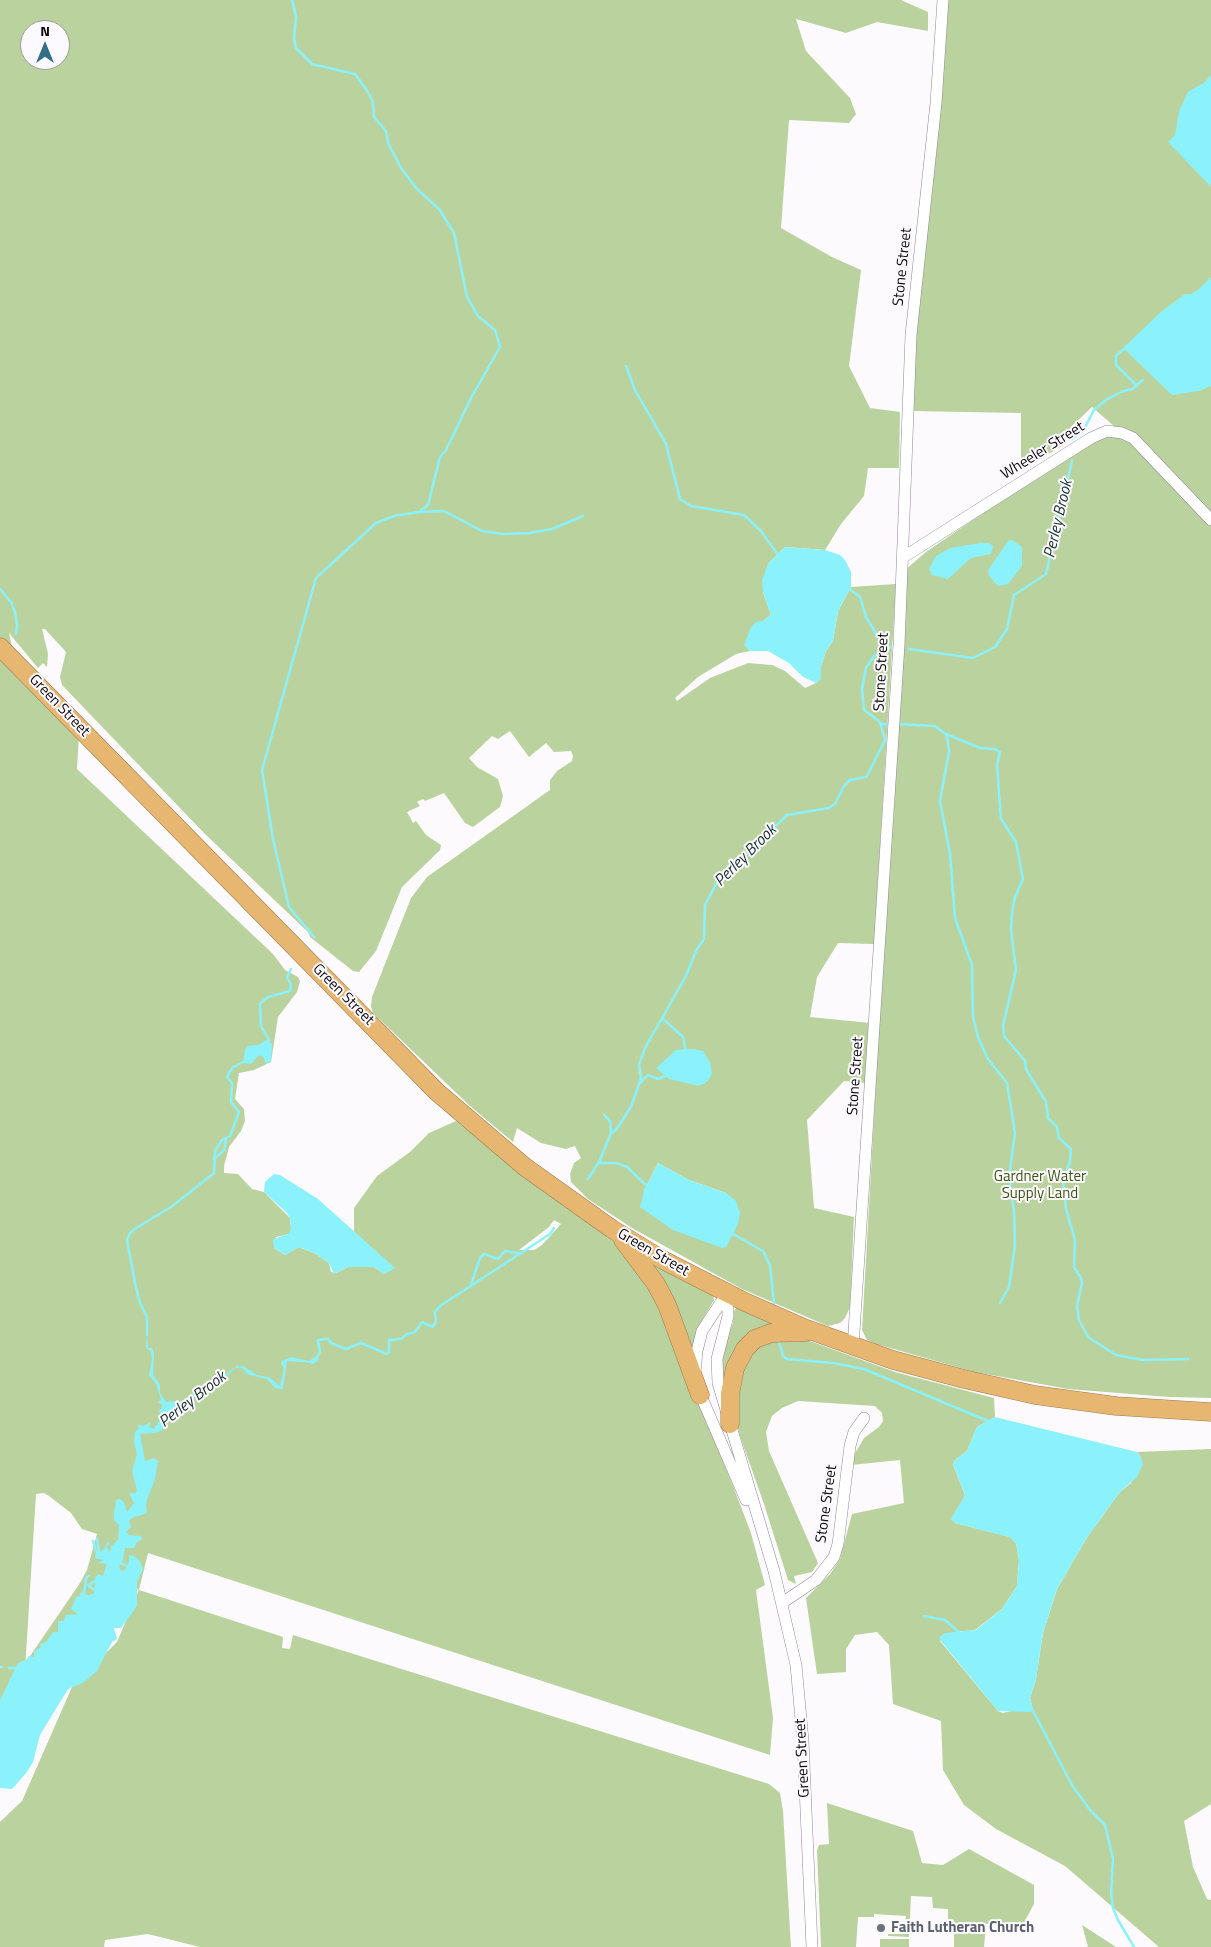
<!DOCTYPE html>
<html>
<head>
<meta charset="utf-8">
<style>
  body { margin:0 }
  #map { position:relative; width:1211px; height:1947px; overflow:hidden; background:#fcfafd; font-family:"Titillium Web",sans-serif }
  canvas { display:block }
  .north { position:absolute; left:20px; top:20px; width:50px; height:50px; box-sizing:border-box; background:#fcfafd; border:1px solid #9d9a9e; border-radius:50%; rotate:0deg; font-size:14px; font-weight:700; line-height:20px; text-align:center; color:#0e0b10 }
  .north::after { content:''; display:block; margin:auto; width:18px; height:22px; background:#326e85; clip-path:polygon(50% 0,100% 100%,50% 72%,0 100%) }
</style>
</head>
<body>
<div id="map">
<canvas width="1211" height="1947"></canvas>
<div class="north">N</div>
</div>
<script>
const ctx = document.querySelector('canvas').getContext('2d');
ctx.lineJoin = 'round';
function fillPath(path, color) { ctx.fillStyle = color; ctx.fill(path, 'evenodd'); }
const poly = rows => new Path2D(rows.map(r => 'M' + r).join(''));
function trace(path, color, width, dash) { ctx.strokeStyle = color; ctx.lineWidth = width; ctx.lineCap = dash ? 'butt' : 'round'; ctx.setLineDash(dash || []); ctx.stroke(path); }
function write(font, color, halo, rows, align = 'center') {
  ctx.font = font + ' "Titillium Web",sans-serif'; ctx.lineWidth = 4; ctx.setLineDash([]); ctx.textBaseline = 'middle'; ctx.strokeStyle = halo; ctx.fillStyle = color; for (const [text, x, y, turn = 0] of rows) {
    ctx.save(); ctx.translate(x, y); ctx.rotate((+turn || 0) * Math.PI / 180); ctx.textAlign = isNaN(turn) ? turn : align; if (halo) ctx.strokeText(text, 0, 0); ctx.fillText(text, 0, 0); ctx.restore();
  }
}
const green = poly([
  [0,0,901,0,928,12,928,31,877,22,846,33,796,19,806,51,850,98,856,114,849,123,789,120,781,228,832,257,861,270,849,366,870,408,900,412,899,468,868,468,864,496,841,524,825,550,785,547,768,564,763,592,771,615,763,621,745,645,750,651,736,654,698,677,675,698,677,701,710,678,748,663,772,665,785,671,805,688,816,683,821,678,821,666,826,651,833,641,838,611,851,587,896,584,874,944,838,943,817,977,810,1017,870,1023,865,1083,844,1081,807,1120,814,1208,854,1217,850,1307,845,1318,840,1323,828,1326,823,1324,742,1289,632,1228,588,1199,571,1182,570,1174,574,1163,581,1158,575,1146,566,1149,541,1143,517,1128,513,1142,470,1106,373,1013,371,1006,372,997,411,898,427,877,550,790,550,780,557,771,572,761,573,756,571,751,554,752,546,743,529,757,510,731,498,739,492,736,469,758,477,767,498,779,503,796,500,807,473,827,465,823,444,793,425,801,423,799,417,802,420,806,407,812,413,823,416,821,426,835,441,845,440,850,402,887,376,951,359,972,353,971,310,937,308,932,204,833,62,685,60,677,66,652,45,629,42,629,48,654,47,667,43,663,38,668,9,633,12,647,80,716,77,769,273,954,285,970,298,977,300,981,297,992,278,1017,271,1062,254,1070,239,1073,235,1099,244,1109,245,1121,241,1131,229,1147,224,1166,224,1173,238,1174,252,1189,264,1192,290,1218,291,1229,289,1234,276,1237,274,1248,285,1255,299,1247,316,1254,329,1263,331,1272,336,1273,348,1267,366,1266,374,1267,384,1274,394,1268,354,1232,354,1208,377,1176,410,1152,429,1133,456,1121,526,1178,615,1241,650,1283,733,1486,751,1533,765,1585,756,1590,773,1718,770,1755,148,1553,139,1590,283,1637,282,1648,290,1649,293,1635,769,1784,780,1793,783,1811,791,1947,200,1947,148,1934,105,1940,104,1947,0,1947,0,1822,22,1801,72,1687,117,1642,139,1590,121,1579,112,1547,109,1556,111,1569,50,1668,28,1659,80,1583,87,1570,97,1534,82,1529,71,1513,49,1496,44,1493,36,1494,25,1670,0,1710],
  [30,30,60,30,60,60,30,60],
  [658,1163,689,1180,726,1193,644,1191],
  [554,1220,561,1224,542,1245,534,1250,519,1250,549,1227],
  [941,0,1211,0,1211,1398,1169,1397,1068,1389,975,1372,876,1344,867,1340,862,1330,905,570,926,552,1093,438,1122,433,1092,407,1072,426,1063,445,1021,471,1021,413,911,411],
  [652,1262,713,1295,714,1300,701,1322,692,1353,650,1264],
  [737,1307,774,1324,765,1330,726,1390,720,1372,725,1342,733,1323,734,1311],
  [781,1335,792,1335,810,1341,895,1372,994,1398,995,1417,977,1427,967,1451,955,1460,953,1465,965,1495,962,1504,955,1512,955,1523,1010,1537,1016,1543,1019,1560,1017,1586,1002,1609,975,1630,955,1632,940,1641,998,1711,1003,1713,1032,1706,1030,1698,1036,1679,1043,1633,1057,1589,1086,1539,1119,1493,1131,1483,1141,1457,1137,1452,1211,1449,1211,1804,1184,1821,1193,1867,1207,1899,1211,1900,1211,1947,1159,1947,1065,1866,996,1829,964,1805,943,1770,941,1721,893,1704,889,1645,877,1632,855,1635,846,1649,846,1672,817,1674,806,1598,830,1574,840,1559,852,1514,904,1503,900,1460,851,1465,854,1455,864,1438,879,1427,883,1421,882,1413,875,1406,798,1401,782,1408,772,1416,766,1432,769,1451,818,1563,812,1572,794,1576,796,1584,788,1580,764,1504,740,1436,734,1409,741,1371,755,1348],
  [827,1803,913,1831,922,1863,943,1865,969,1849,1034,1885,1034,1904,1021,1928,1003,1931,1000,1923,986,1924,984,1947,954,1947,954,1920,948,1919,948,1909,933,1908,932,1897,911,1896,909,1937,888,1936,888,1934,905,1934,906,1916,874,1914,874,1917,858,1917,856,1947,821,1947,817,1850,819,1845,829,1844],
  [1082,1925,1116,1947,1088,1947],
  [880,1939,909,1939,909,1947,880,1947]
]);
const water = poly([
  [1211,75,1211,187,1168,142,1175,135,1179,111,1188,92,1205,82],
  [1211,277,1211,386,1199,391,1172,395,1123,348,1162,311,1185,294,1191,294,1199,289],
  [1009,540,1012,540,1022,547,1022,566,1008,584,998,586,989,576,988,570],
  [980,543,989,543,993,546,991,554,971,558,948,579,932,575,929,569,936,556,950,548],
  [785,547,825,550,840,555,845,560,851,572,851,587,838,611,833,641,826,651,821,666,821,678,816,683,803,677,789,663,768,651,750,651,744,645,751,627,756,622,763,621,771,615,763,592,762,580,768,564],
  [266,1040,272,1044,271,1062,266,1063,263,1057,259,1055,251,1064,243,1063,245,1050,248,1046,258,1045],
  [694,1049,703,1051,710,1062,712,1074,708,1081,699,1086,669,1079,656,1068,676,1050],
  [658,1163,689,1180,726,1193,736,1201,740,1212,738,1224,726,1247,722,1248,673,1230,640,1207,644,1191],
  [274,1174,280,1175,318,1199,395,1268,384,1274,374,1267,348,1267,334,1274,329,1263,316,1254,299,1247,285,1255,274,1248,273,1239,288,1234,291,1229,290,1218,286,1212,264,1192,265,1182],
  [147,1333,148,1348,152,1348,154,1353,153,1375,160,1385,160,1393,166,1402,174,1401,176,1406,184,1403,196,1391,207,1391,212,1380,220,1378,237,1366,243,1366,257,1375,269,1377,280,1386,284,1368,281,1364,282,1361,291,1357,309,1361,317,1356,314,1363,287,1361,283,1389,275,1388,267,1379,249,1375,242,1368,235,1368,223,1380,212,1383,210,1387,211,1391,194,1397,176,1413,173,1418,163,1424,163,1430,155,1433,140,1434,145,1461,154,1458,158,1461,155,1479,146,1503,147,1513,132,1518,129,1521,131,1527,126,1532,129,1535,141,1536,142,1539,136,1543,134,1548,125,1548,123,1560,119,1566,121,1571,125,1570,129,1561,129,1555,134,1556,140,1561,143,1569,137,1582,137,1606,121,1628,114,1628,117,1639,112,1642,97,1671,83,1683,68,1689,40,1735,33,1762,27,1772,12,1789,0,1788,0,1700,18,1663,26,1660,29,1656,34,1657,34,1652,41,1647,40,1644,46,1642,53,1632,58,1632,58,1621,64,1621,66,1615,78,1614,71,1609,76,1597,94,1594,95,1578,98,1574,103,1576,107,1564,98,1563,103,1560,95,1558,95,1556,104,1549,108,1541,110,1544,106,1547,110,1552,111,1546,118,1540,119,1525,114,1520,114,1515,116,1500,120,1499,124,1502,127,1512,134,1503,129,1493,135,1493,137,1491,132,1471,137,1454,134,1442,135,1432,139,1428,137,1424,143,1426,151,1422,149,1427,154,1429,158,1422,163,1419,159,1411,163,1405,158,1402,161,1399,156,1384,149,1375,152,1359,151,1352,146,1348],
  [995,1417,1137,1452,1141,1457,1143,1464,1137,1477,1119,1493,1086,1539,1057,1589,1043,1633,1036,1679,1030,1698,1033,1709,1031,1712,998,1711,940,1640,940,1637,945,1633,976,1630,1002,1609,1017,1586,1019,1560,1016,1543,1009,1537,955,1523,951,1519,965,1495,953,1465,955,1460,967,1451,977,1427]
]);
const stream = poly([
  [292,0,296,16,294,38,296,48,312,64,355,74,366,89,373,102,374,117,386,131,388,143,401,168,417,189,439,209,454,233,467,297,478,316,495,330,500,347,471,398,446,450,440,457,428,505,419,512,394,516,376,523,316,578,262,770,273,839,289,907,314,937],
  [1126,347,1116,356,1116,365,1137,386],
  [626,366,635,390,666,444,680,499,691,506,744,515,760,530,779,556],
  [1072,439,1083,431,1094,410,1106,400,1121,392,1132,389,1143,380],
  [421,512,444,511,482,531,502,534,529,533,552,529,583,516],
  [847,587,860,597,866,617,885,648],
  [0,589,11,602,15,612,17,625,16,634],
  [909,649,973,658,995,647,1007,629,1014,595,1046,574,1072,461],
  [880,724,891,724],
  [896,724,935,726,946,734,948,742,949,752,940,801,950,854,955,918,972,965,973,1017,978,1037,988,1059,1007,1083,1015,1133,1009,1178,1014,1210,1015,1246,1009,1287,1000,1303],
  [946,734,980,748,995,749,1000,752,997,765,1001,819,1016,842,1023,879,1015,897,1012,913,1011,930,1016,970,1003,1026,1004,1036,1025,1061,1026,1069,1046,1102,1048,1118,1057,1127,1059,1138,1071,1149,1070,1162,1063,1181,1066,1209,1075,1240,1074,1267,1081,1278,1082,1283,1077,1306,1079,1320,1088,1337,1116,1355,1143,1360,1188,1359],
  [662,1018,683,1037,686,1052],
  [268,1044,269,1040,261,1026,260,1004,268,997,290,991,291,985,287,977,291,969],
  [639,1084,648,1075,658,1079,667,1075],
  [604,1115,610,1121,611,1133],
  [214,1159,224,1150,226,1139],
  [598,1163,617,1163,627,1167,648,1187],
  [588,1179,599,1162,611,1133,616,1130,631,1107,641,1078,639,1065,645,1048,686,976,696,951,704,939,705,905,716,884,787,815,829,808,835,804,844,786,850,780,866,777,868,774,885,740,880,722,864,710,862,689,866,668,874,656,891,647],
  [733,1234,763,1251,770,1265,774,1304],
  [471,1285,480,1258,484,1254,498,1259,505,1251,519,1253],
  [147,1335,147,1317,140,1303,135,1283,127,1240,130,1233,136,1228,171,1207,214,1173,215,1151,222,1140,230,1136,239,1112,231,1102,232,1083,227,1077,233,1067,245,1061],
  [779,1341,783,1356,787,1359,833,1363,864,1369,988,1421],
  [312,1363,316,1361,320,1351,318,1340,323,1339,328,1339,331,1343,346,1349,361,1343,387,1354,389,1352,389,1340,401,1339,407,1334,415,1332,422,1322,433,1327,436,1321,435,1312,440,1306,550,1234,554,1228],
  [97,1539,99,1552],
  [93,1541,97,1554],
  [120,1563,126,1565],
  [88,1585,95,1581],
  [88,1585,93,1589],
  [81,1595,84,1591],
  [84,1596,86,1578,89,1576],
  [924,1616,945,1620,961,1634],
  [0,1667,2,1667],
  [9,1668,16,1668],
  [1031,1707,1072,1785,1090,1810,1105,1825,1113,1859,1111,1893,1113,1908,1118,1920,1134,1947]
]);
const minor = poly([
  [902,558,1091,438,1107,431,1122,433,1133,438,1211,520],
  [727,1293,728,1316,717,1359,718,1383,774,1571,796,1665,803,1741,812,1947],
  [853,1347,899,645,911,335,936,103,943,0],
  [695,1373,697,1351,702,1331,727,1293],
  [698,1389,746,1500],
  [782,1603,816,1580,834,1557,838,1544,850,1446,854,1432,864,1418]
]);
const highway = poly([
  [0,647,437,1092,525,1167,612,1229,663,1260,745,1302,804,1328,893,1360,964,1379,1035,1395,1116,1406,1211,1412],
  [623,1240,656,1284,667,1305,700,1395],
  [730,1424,730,1394,735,1368,745,1349,755,1339,771,1333,806,1332]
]);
const markers = [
  [881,1928,5,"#6b7280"]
];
const streetNames = [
  ["Stone Street",903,267,-84],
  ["Wheeler Street",1043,451,-32],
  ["Stone Street",882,672,-87],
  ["Green Street",59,706,46],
  ["Green Street",343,995,45],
  ["Stone Street",856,1076,-86],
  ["Green Street",653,1253,30],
  ["Stone Street",827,1504,-82],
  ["Green Street",803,1758,-93]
];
const parkNames = [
  ["Gardner Water",1040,1177],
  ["Supply Land",1040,1194]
];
const worshipNames = [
  ["Faith Lutheran Church",891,1928]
];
const waterNames = [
  ["Perley Brook",1059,519,-77],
  ["Perley Brook",746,856,-45],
  ["Perley Brook",193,1400,-38]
];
fillPath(green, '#bad29e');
fillPath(water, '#8bf2fb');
trace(stream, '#8bf2fb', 2.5);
trace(minor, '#918897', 12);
trace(highway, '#9b7b4f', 19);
trace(minor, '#fff', 11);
trace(highway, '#e7b771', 18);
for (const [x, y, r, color] of markers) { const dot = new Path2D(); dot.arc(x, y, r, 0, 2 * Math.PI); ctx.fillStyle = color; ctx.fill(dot); trace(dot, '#fcfafd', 2); }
write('15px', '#0e0b10', '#fcfafd', streetNames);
write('15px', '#3b5316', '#fcfafd', parkNames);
write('bold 15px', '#5b616d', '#fcfafd', worshipNames, 'left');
write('italic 16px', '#172f31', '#fcfafd', waterNames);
</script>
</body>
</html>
